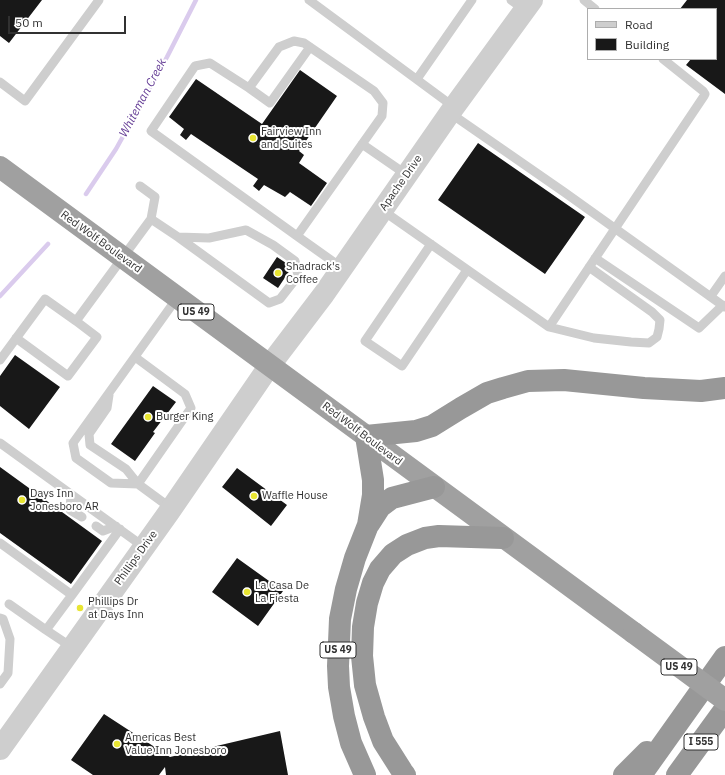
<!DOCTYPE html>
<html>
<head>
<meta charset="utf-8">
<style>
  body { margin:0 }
  #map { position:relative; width:725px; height:775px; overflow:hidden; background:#fff; font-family:"IBM Plex Sans",sans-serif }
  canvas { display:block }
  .legend { position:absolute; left:587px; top:8px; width:130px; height:52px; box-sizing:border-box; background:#fff; border:1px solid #adadad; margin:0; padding:5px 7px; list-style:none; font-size:12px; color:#313131 }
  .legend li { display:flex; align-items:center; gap:8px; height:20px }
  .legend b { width:20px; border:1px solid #adadad }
  .scale { position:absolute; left:8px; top:16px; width:118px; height:18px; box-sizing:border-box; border:2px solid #313131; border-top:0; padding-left:5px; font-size:12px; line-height:14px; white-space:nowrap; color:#313131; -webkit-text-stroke:3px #fff; paint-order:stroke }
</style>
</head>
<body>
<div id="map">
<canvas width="725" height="775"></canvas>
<ul class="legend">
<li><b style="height:5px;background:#cecece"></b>Road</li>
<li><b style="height:11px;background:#181818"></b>Building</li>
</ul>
<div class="scale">50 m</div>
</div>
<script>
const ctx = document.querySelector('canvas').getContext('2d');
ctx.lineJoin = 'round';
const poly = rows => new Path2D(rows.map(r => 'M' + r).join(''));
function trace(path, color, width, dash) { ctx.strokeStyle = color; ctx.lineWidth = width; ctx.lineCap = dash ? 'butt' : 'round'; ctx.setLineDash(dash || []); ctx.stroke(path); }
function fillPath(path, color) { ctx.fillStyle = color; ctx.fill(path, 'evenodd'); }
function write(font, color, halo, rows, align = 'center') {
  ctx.font = font + ' "IBM Plex Sans",sans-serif'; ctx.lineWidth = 4; ctx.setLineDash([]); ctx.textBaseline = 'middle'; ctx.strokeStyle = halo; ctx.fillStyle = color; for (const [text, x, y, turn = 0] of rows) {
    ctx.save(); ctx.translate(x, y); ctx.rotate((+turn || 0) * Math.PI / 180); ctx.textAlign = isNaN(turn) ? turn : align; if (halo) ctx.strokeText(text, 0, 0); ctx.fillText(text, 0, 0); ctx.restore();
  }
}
const stream = poly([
  [86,194,116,149,167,57,196,0],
  [0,296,48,244]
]);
const building = poly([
  [0,0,42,0,9,43,0,36],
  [687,0,725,0,725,94,686,65,691,59,716,59,716,9,680,9],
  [300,70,337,96,299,151,304,155,299,163,327,183,311,206,290,192,285,197,264,185,259,191,253,186,258,179,191,134,186,140,180,135,184,129,169,117,196,79,262,124],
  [478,143,585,217,545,274,438,200],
  [277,257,292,267,278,288,263,278],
  [15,355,60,387,29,429,0,406,0,376],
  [153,386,176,402,153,432,155,433,135,461,111,444],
  [0,467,102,541,71,584,0,533],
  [237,468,287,505,271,526,222,487],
  [237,558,283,591,258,626,212,592],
  [104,714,170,757,280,731,288,775,166,775,165,767,159,775,93,775,71,760]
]);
const service = poly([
  [309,0,454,107],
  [511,0,525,10],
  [584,0,595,9],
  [417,79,472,0],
  [0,82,25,101,99,0],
  [249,88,270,103,310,47],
  [450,113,564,192,725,307],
  [362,144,407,175],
  [140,186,155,197,151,219],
  [382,210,549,327,704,96,705,94,703,91,663,59],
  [297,236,382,116,383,103,374,91,304,43,294,41,279,47,249,88,210,63,195,66,151,131,297,236,342,268],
  [431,244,365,341,402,366,467,270],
  [595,258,699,328,723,305],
  [711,296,725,276],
  [549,327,594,338,631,342,649,343,657,337,659,329,660,320,652,312,589,267],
  [16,338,68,376,97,337,76,321],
  [135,357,185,394,191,408,138,484],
  [0,360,45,299,76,321,151,219,178,237,269,303,280,299,298,276,295,261,273,245,246,230,209,238,178,237],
  [109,395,107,408,89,434,90,445,126,469,138,484,172,509],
  [0,443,144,547],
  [138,484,111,483,76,458,73,443,177,298],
  [71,494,70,510,82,517],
  [96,526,103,531,116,526],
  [0,543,72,595,46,630,73,648],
  [72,595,120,529],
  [9,604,46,630],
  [0,618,3,619,10,639,8,673,0,684]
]);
const tertiary = poly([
  [0,749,169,512,270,365,324,294,454,107,532,0]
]);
const trunk = poly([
  [0,167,634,633]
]);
const motorway = poly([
  [369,524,380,507,392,498,434,487],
  [365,775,351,743,344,716,339,687,338,666,340,619,346,589,355,558,368,525,373,495,373,480,366,436,416,431,432,426,461,408,487,393,503,388,528,381,564,380,644,388,701,391,725,388],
  [405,775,402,771,383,741,374,717,365,685,362,656,363,627,367,603,373,583,380,569,393,554,407,545,425,538,439,536,503,538],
  [624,775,647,752],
  [641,775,725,657],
  [677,775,725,709]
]);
const trunkBridge = poly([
  [634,633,725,700]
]);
const markers = [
  [253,138,4,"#e8e532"],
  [278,273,4,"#e8e532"],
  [148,417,4,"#e8e532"],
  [254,496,4,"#e8e532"],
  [22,500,4,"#e8e532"],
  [247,592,4,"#e8e532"],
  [80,608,4,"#e8e532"],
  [117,744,4,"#e8e532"]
];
const shields = [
  [196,312,36],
  [338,650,36],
  [679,667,36],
  [701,742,34]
];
const shieldNames = [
  ["US 49",196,312],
  ["US 49",338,650],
  ["US 49",679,667],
  ["I 555",701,742]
];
const poiNames = [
  ["Fairview Inn",261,132],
  ["and Suites",261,145],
  ["Shadrack's",286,267],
  ["Coffee",286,280],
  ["Burger King",156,417],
  ["Days Inn",30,494],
  ["Jonesboro AR",30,507],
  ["Waffle House",262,496],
  ["La Casa De",255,586],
  ["La Fiesta",255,599],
  ["Phillips Dr",88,602],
  ["at Days Inn",88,615],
  ["Americas Best",125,738],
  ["Value Inn Jonesboro",125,751]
];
const streetNames = [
  ["Apache Drive",401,183,-55],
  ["Red Wolf Boulevard",101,242,36],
  ["Red Wolf Boulevard",362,434,37],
  ["Phillips Drive",136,558,-54]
];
const waterNames = [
  ["Whiteman Creek",143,98,-62]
];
trace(stream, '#dacbed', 4.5);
fillPath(building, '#181818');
trace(service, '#cecece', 9);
trace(tertiary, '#cecece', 22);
trace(trunk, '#a0a0a0', 22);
trace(motorway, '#989898', 22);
trace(trunkBridge, '#a0a0a0', 22);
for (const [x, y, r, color] of markers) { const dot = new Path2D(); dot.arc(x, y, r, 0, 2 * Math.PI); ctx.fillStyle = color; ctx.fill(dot); trace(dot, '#fff', 1.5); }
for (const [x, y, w] of shields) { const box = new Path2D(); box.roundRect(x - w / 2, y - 8, w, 16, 3); ctx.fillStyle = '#fff'; ctx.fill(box); trace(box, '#313131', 1); }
write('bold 10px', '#313131', null, shieldNames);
write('11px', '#313131', '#fff', poiNames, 'left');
write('11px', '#313131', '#fff', streetNames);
write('italic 12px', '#643c95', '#fff', waterNames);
</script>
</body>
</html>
